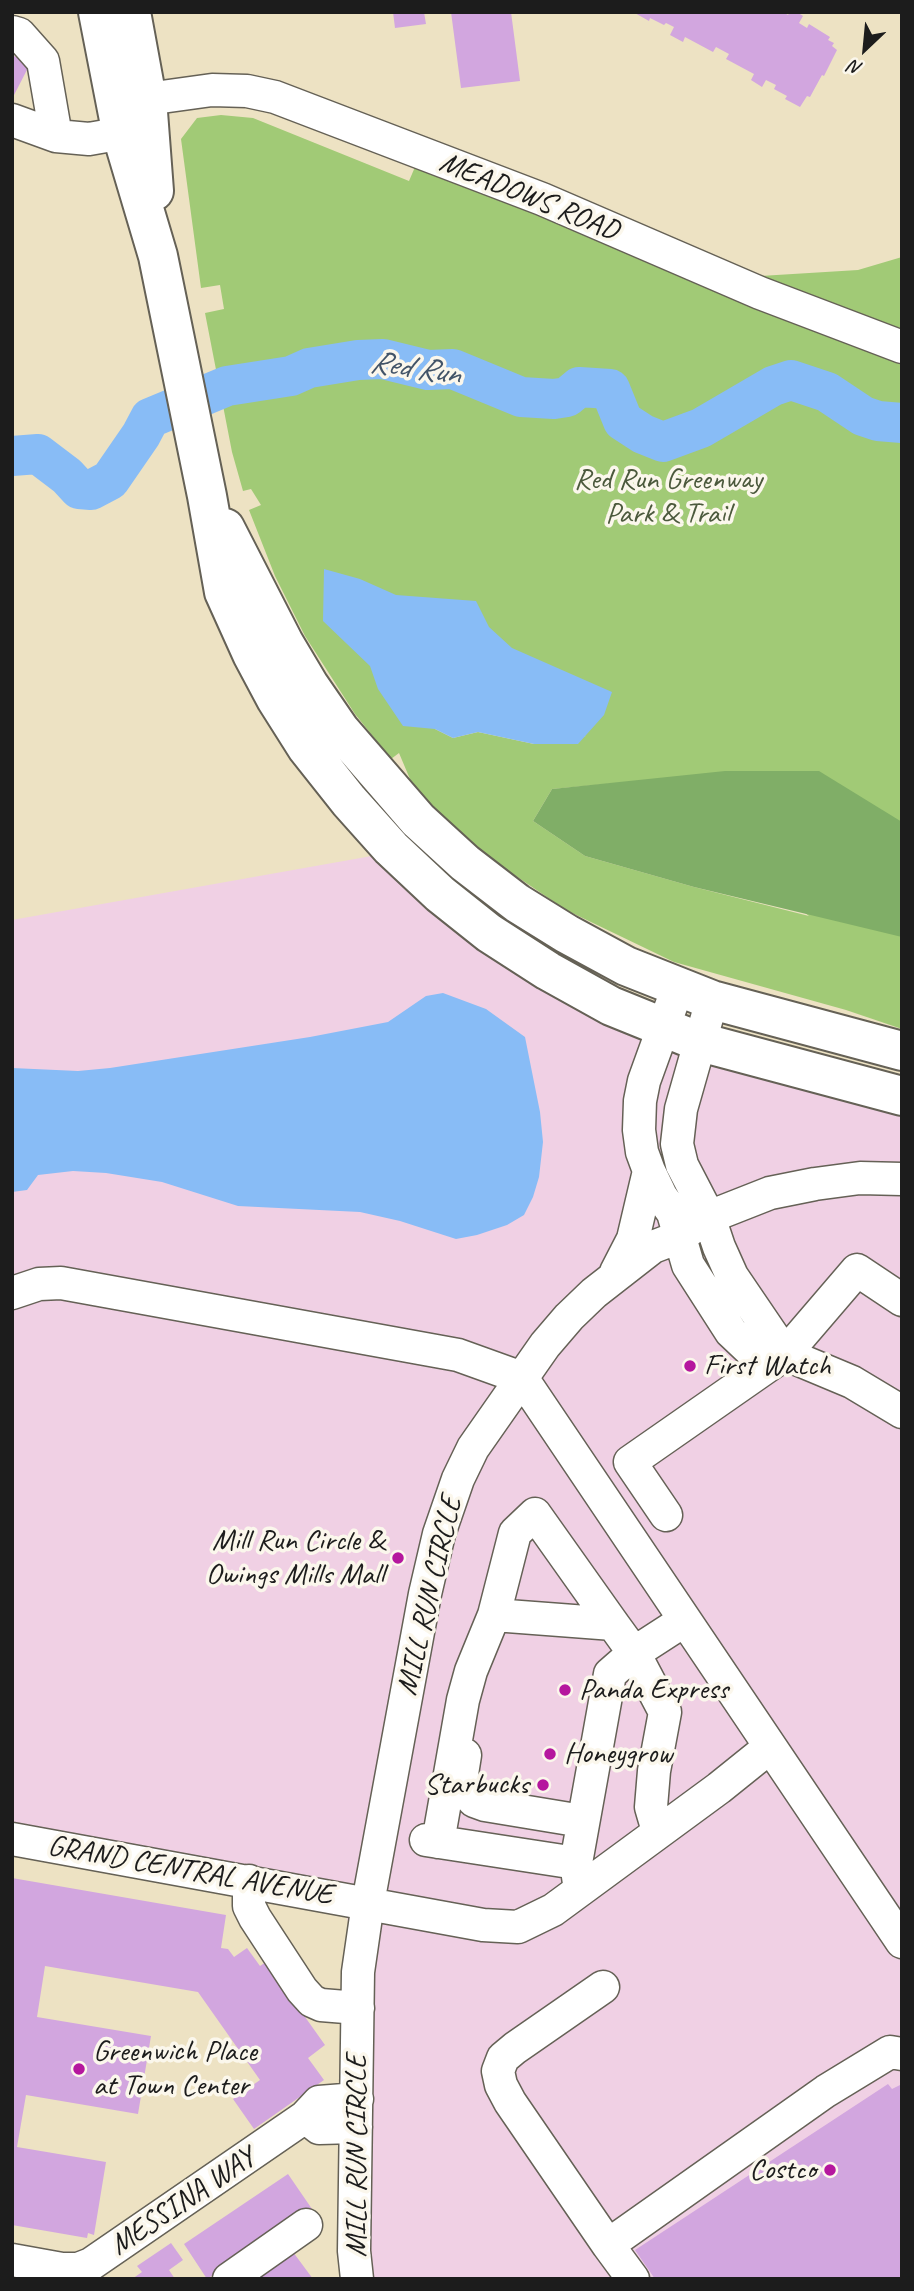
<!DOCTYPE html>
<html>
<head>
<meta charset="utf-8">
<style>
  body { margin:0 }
  #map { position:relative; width:914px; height:2291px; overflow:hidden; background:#ede2c3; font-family:Caveat,sans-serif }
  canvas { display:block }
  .frame { position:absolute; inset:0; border:14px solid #1c1c1c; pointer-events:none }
  .north { position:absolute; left:830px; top:14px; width:70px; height:70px; -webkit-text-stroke:5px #fbf7ec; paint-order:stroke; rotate:206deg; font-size:19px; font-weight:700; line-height:28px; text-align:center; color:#1c1c1c }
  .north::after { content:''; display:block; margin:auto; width:24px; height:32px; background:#1c1c1c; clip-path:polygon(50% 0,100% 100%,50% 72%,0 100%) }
</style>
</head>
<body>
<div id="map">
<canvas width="914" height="2291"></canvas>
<div class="frame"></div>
<div class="north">N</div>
</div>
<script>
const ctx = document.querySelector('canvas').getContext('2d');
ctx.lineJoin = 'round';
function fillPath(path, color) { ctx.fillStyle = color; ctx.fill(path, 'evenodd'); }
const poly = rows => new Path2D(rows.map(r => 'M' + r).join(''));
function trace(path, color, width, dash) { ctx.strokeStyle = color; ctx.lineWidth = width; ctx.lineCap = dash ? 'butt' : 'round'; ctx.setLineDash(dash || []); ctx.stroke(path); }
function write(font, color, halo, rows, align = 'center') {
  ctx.font = font + ' Caveat,sans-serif'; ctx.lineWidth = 7; ctx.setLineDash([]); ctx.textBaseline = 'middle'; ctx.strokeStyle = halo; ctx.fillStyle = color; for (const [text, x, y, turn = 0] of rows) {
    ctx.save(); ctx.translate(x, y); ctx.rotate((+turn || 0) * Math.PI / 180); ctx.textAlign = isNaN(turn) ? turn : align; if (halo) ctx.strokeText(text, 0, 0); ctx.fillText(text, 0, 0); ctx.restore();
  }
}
const built = poly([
  [383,854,483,939,902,1103,902,2279,342,2279,339,2249,341,2031,342,1973,349,1926,346,1914,12,1851,12,920]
]);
const green = poly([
  [221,115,253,118,409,181,418,160,744,277,858,270,902,257,902,1029,846,1010,674,962,566,910,485,855,418,798,399,753,391,759,355,714,305,636,275,576,249,510,261,505,251,489,243,491,232,452,205,313,224,309,220,285,201,288,181,139,197,118],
  [435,729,586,736,534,744,478,732,453,738],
  [639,781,809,916,694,887,585,856,533,821,552,789]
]);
const forest = poly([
  [725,771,819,771,902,822,902,937,694,887,585,856,533,821,552,789]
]);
const water = poly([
  [324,569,360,579,396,595,476,601,489,627,512,648,612,692,604,715,578,744,534,744,478,732,453,738,435,729,403,726,378,689,370,666,323,621],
  [443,993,486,1009,525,1037,540,1112,543,1142,539,1177,533,1197,524,1215,507,1225,477,1235,456,1239,400,1221,360,1212,238,1206,162,1182,106,1173,73,1171,38,1175,27,1190,12,1192,12,1068,78,1071,110,1068,310,1037,388,1022,426,996]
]);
const river = poly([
  [12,456,38,454,67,476,79,489,91,490,110,480,141,435,150,418,227,386,291,376,309,368,358,360,383,359,428,370,453,369,521,397,554,399,567,397,579,387,610,389,623,421,643,434,663,442,701,428,773,386,791,380,827,392,863,416,878,421,902,423]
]);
const building = poly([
  [393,12,424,12,426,24,395,28],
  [451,12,511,12,520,81,461,88],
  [633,12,783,12,788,15,790,12,797,12,803,16,799,23,807,28,809,24,830,37,828,40,834,43,832,46,837,50,824,76,822,75,810,97,807,96,800,107,785,99,787,96,774,89,776,85,766,80,762,87,751,80,754,74,726,59,729,54,716,47,713,52,685,37,683,42,670,35,674,27,666,23,664,25,650,18,649,21],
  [12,55,30,64,12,99],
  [12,1878,226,1915,221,1948,228,1949,234,1957,247,1948,260,1966,266,1962,325,2045,308,2058,324,2080,254,2129,233,2099,260,2080,198,1992,45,1966,37,2017,151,2036,138,2114,26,2095,17,2147,106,2162,94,2235,88,2233,87,2238,12,2225],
  [888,2084,892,2089,902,2084,902,2279,655,2279,635,2250],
  [288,2174,312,2209,207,2279,184,2244],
  [171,2243,183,2260,169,2270,175,2279,132,2279,142,2272,137,2266],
  [293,2252,313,2279,256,2279]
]);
const minor = poly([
  [12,32,19,34,43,61,56,136],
  [147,99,212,90,247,91,275,97,542,199,760,293,902,347],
  [12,120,56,136,89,139,146,129],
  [678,987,644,1081,640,1101,639,1130,642,1152,649,1171,661,1196,673,1213,688,1265,731,1332,750,1350,785,1354,852,1382,902,1412],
  [712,1000,681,1109,677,1144,682,1165,709,1217,719,1247,732,1276,785,1354],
  [616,1272,633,1239,649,1171],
  [12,1293,39,1284,61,1283,458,1355,522,1378,902,1942],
  [666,1515,630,1462,785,1354,857,1270,902,1300],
  [613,1624,494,1615,515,1533,535,1514,613,1624,634,1653,665,1712,654,1771,651,1807,658,1831],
  [465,1755,462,1774,467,1793,474,1801,485,1805,582,1821],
  [12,1839,483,1925,518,1927,553,1910,719,1788,770,1747],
  [426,1840,576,1863],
  [438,1842,463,1700,471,1671,494,1615],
  [249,1881,249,1906,255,1918,302,1990,312,2001,321,2005,358,2008],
  [580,1890,576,1863,610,1674,634,1653,685,1620],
  [603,1987,515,2048,503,2058,498,2071,501,2085,510,2102,608,2245],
  [356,2127,319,2128,305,2117,319,2102,357,2099],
  [12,2260,62,2269,78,2269,91,2264,305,2117],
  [229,2279,306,2225],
  [357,2279,354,2251,358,1972,368,1903,425,1594,439,1534,458,1479,473,1448,545,1345,569,1317,594,1293,653,1247,679,1237,709,1217,770,1193,815,1184,860,1178,902,1179],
  [633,2279,608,2245,826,2091,890,2052,902,2054]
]);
const major = poly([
  [98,12,122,135,158,256,207,496,224,592,252,654,276,699,307,748,349,801,391,848,440,894,489,933,548,971,611,1006,700,1042,902,1096],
  [131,12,147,99,154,191],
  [225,528,284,643,309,685,340,730,418,820,465,863,517,903,567,934,626,966,712,1000,902,1051]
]);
const markers = [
  [690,1366,7,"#b5179e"],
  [398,1558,7,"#b5179e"],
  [565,1690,7,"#b5179e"],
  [550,1754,7,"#b5179e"],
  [543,1785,7,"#b5179e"],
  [79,2069,7,"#b5179e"],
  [830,2170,7,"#b5179e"]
];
const streetNames = [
  ["MEADOWS ROAD",529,197,22],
  ["MILL RUN CIRCLE",430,1596,-77],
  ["GRAND CENTRAL AVENUE",190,1871,10],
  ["MILL RUN CIRCLE",357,2156,-90],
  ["MESSINA WAY",183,2202,-34]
];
const parkNames = [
  ["Red Run Greenway",668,480],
  ["Park & Trail",668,514]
];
const poiNames = [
  ["First Watch",704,1366],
  ["Mill Run Circle &",384,1541,"right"],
  ["Owings Mills Mall",384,1575,"right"],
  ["Panda Express",579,1690],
  ["Honeygrow",564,1754],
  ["Starbucks",529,1785,"right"],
  ["Greenwich Place",93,2052],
  ["at Town Center",93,2086],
  ["Costco",816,2170,"right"]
];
const waterNames = [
  ["Red Run",415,369,8]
];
fillPath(built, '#f0d0e4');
fillPath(green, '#a1ca76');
fillPath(forest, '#80ae67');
fillPath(water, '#88bcf6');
trace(river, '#88bcf6', 40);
fillPath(building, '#d2a6df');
trace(minor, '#656156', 35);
trace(major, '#656156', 42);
trace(minor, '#fff', 32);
trace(major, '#fff', 38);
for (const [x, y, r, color] of markers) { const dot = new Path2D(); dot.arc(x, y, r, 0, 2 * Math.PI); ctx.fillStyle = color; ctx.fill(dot); trace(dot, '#fbf7ec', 2.5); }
write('30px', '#1c1c1c', '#fbf7ec', streetNames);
write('30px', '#4b593c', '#fbf7ec', parkNames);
write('30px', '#1c1c1c', '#fbf7ec', poiNames, 'left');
write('italic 32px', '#425468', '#fbf7ec', waterNames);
</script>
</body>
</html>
